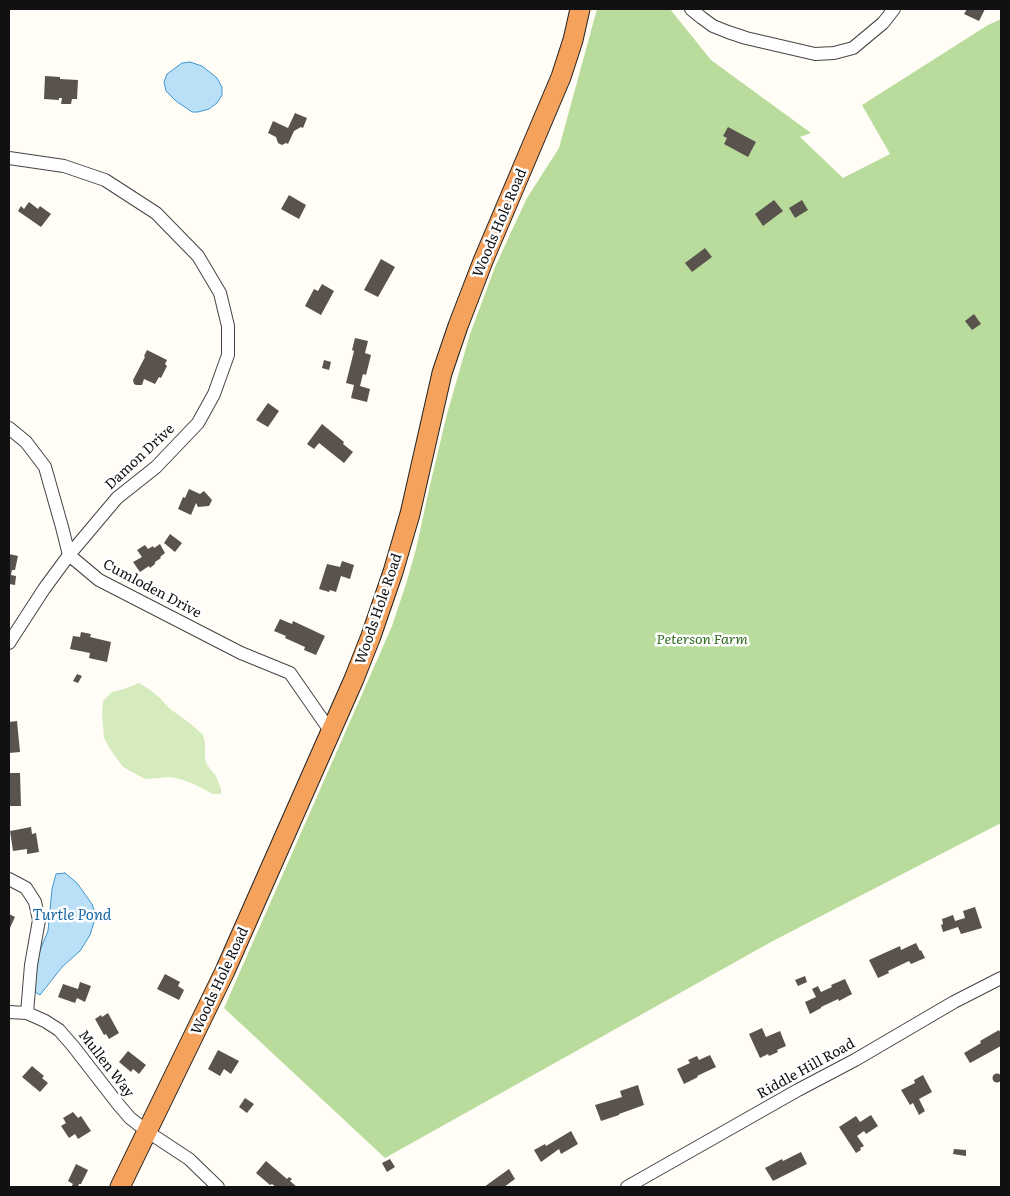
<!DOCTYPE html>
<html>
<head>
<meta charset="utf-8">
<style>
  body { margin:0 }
  #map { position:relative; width:1010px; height:1196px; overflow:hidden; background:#fffdf5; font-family:Literata,serif }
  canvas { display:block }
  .frame { position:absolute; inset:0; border:10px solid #111; pointer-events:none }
</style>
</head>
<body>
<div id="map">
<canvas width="1010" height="1196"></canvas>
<div class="frame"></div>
</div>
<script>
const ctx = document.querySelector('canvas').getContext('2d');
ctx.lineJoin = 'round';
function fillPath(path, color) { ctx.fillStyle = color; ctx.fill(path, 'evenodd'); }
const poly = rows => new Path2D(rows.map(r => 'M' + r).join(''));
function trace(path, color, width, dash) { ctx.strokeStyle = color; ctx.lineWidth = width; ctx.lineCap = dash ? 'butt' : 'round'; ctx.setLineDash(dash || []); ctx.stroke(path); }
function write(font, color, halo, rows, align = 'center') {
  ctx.font = font + ' Literata,serif'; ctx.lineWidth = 5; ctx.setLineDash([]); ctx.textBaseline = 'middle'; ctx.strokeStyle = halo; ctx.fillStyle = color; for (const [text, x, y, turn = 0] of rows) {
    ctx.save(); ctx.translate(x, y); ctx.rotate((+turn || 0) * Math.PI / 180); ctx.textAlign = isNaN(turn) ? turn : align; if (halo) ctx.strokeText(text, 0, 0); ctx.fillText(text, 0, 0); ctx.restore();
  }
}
const green = poly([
  [139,683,149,689,160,698,169,708,192,725,203,735,205,742,205,757,207,765,216,776,221,789,221,794,213,794,194,784,183,780,171,777,145,779,123,767,110,749,104,738,102,713,103,701,112,692,124,689]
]);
const forest = poly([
  [597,9,670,9,711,60,811,133,800,137,843,178,890,154,862,105,988,25,1001,19,1001,823,771,942,385,1158,224,1008,392,626,406,584,416,549,430,485,447,414,470,334,495,267,512,230,527,198,559,148]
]);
const water = poly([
  [190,62,202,66,217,78,222,87,222,95,217,103,209,109,198,112,192,112,176,101,166,91,164,82,167,74,182,63,190,62],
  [65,873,77,883,92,904,96,916,90,935,80,951,62,967,40,995,35,992,32,979,40,950,48,931,52,889,56,874,65,873]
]);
const building = poly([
  [967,9,985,9,979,21,964,14],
  [45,76,60,77,60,79,78,80,77,99,72,99,71,104,61,104,62,98,59,98,59,100,44,99],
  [295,113,307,118,303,128,301,127,294,131,288,144,286,143,282,145,278,143,276,137,268,133,273,121,288,128],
  [728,127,756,142,748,157,724,144,727,138,723,136],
  [289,195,306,205,299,219,281,209],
  [774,200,783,211,763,226,755,214],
  [802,200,808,210,795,218,789,208],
  [29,202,38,209,40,206,51,214,41,227,18,211,21,206,24,209],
  [705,248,712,257,692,272,685,263],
  [381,259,395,267,378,297,364,290],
  [322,284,334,291,321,315,305,306,314,289,318,291],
  [974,314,981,324,972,330,965,321],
  [355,338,368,341,365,353,371,355,366,375,363,374,360,386,370,389,367,402,351,398,354,385,346,383,354,351,352,350],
  [147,350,167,360,165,364,167,366,161,378,159,377,155,384,144,379,142,385,136,385,134,384,133,380,145,357,144,356],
  [324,360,331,362,329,370,322,368],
  [268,403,279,411,268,427,256,420],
  [322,424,344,442,343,444,353,452,344,463,319,443,314,449,307,444],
  [189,489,200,494,204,491,212,500,209,506,198,507,196,503,191,515,178,509,183,497,185,498],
  [170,534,182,543,175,552,164,543],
  [160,544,165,553,160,557,161,558,155,562,155,564,150,568,149,566,140,572,133,562,142,557,137,550,145,545,148,549,153,546,154,548],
  [9,554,18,556,15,570,12,570,11,575,16,576,15,585,9,584],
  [342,561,354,565,350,579,341,576,336,592,330,590,329,592,319,589,327,564,340,567],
  [280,619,292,624,293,621,325,636,316,655,304,650,305,647,285,638,286,636,274,631],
  [81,632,91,634,90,637,111,642,107,662,89,658,90,653,70,649,73,636,80,637],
  [77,674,82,676,78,683,73,681],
  [17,721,20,752,9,753,9,722],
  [9,773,20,773,21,806,9,806],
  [31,827,32,834,36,833,39,852,27,854,27,849,13,851,10,831],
  [975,907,982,928,961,934,958,927,943,932,941,925,943,924,942,919,953,915,955,921,965,918,963,911],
  [9,914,15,917,9,930],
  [916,943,920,951,921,950,925,958,911,964,909,961,888,971,889,973,878,978,869,960,900,946,901,950],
  [165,974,180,982,178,986,184,990,179,1000,157,989],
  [805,976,807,982,798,986,795,980],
  [845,979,852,994,839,1001,838,999,821,1007,821,1008,810,1014,805,1002,816,997,812,989,818,986,821,992,832,987,831,985],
  [80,982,91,986,85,1002,77,998,75,1003,58,997,63,984,78,989],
  [108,1013,119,1033,109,1039,106,1034,104,1035,95,1019,101,1015,102,1017],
  [762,1028,766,1037,780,1031,786,1046,777,1050,778,1052,769,1056,768,1054,760,1058,749,1034],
  [999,1030,1001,1034,1001,1046,970,1063,964,1053,981,1043,980,1041],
  [218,1050,239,1061,231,1074,224,1069,220,1076,208,1069],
  [128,1051,146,1065,139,1074,133,1069,131,1072,119,1062],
  [710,1055,716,1067,697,1076,698,1077,684,1084,677,1069,690,1063,688,1060,697,1056,699,1060],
  [32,1066,44,1076,42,1078,48,1083,40,1092,22,1077],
  '992.5 1078a4.5 4.5 0 1 1 9 0a4.5 4.5 0 1 1-9 0Z',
  [923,1075,932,1092,919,1099,925,1111,919,1115,913,1103,910,1105,901,1090,915,1083,914,1080],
  [638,1085,644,1105,619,1114,619,1115,601,1121,595,1105,622,1097,620,1091],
  [245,1098,254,1104,247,1113,239,1107],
  [73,1112,78,1118,81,1116,91,1131,78,1139,75,1134,69,1138,61,1126,66,1123,63,1118],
  [871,1115,878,1126,866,1134,864,1131,857,1136,864,1146,860,1148,861,1150,856,1153,839,1127,856,1116,860,1122],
  [571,1131,578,1144,561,1154,559,1149,541,1162,534,1150,545,1144,546,1146],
  [954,1149,966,1150,966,1156,953,1154],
  [801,1152,807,1164,773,1181,765,1168,782,1159,783,1161],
  [390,1159,395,1167,387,1172,382,1163],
  [266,1161,287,1179,289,1177,292,1179,290,1181,297,1187,276,1187,272,1184,270,1185,256,1173],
  [76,1164,88,1170,81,1184,79,1184,78,1187,71,1187,73,1184,68,1181],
  [509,1169,515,1179,504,1187,484,1187]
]);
const minor = poly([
  [691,9,702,18,713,26,728,32,746,38,815,54,834,53,853,48,883,23,894,9],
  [9,158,64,166,105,180,156,213,198,256,220,293,228,326,228,355,214,394,198,423,156,467,117,498,69,555,44,589,9,643],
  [9,428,26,442,45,467,62,527,69,555,99,580,241,653,290,673,331,732],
  [9,879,26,888,35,902,39,920,31,965,27,1013],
  [9,1012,27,1013,45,1021,59,1030,73,1046,118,1104,130,1118,148,1132,189,1159,218,1187],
  [627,1187,798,1090,855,1060,954,1002,1001,978]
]);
const highway = poly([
  [120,1187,225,971,354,679,371,636,393,572,410,514,442,373,458,326,483,261,561,77,573,40,580,9]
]);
const streetNames = [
  ["Woods Hole Road",500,223,-67],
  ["Damon Drive",140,457,-43],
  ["Cumloden Drive",152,589,28],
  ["Woods Hole Road",379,609,-71],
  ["Woods Hole Road",220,981,-65],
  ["Mullen Way",106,1064,52],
  ["Riddle Hill Road",806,1069,-29]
];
const parkNames = [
  ["Peterson Farm",702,640]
];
const waterNames = [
  ["Turtle Pond",72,916]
];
fillPath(green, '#d5ebbd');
fillPath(forest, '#b9dc9c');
fillPath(water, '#b9e0f7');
trace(water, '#3f96cf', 1);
fillPath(building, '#5a524d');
trace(minor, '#444', 14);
trace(highway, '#222', 21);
trace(minor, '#fff', 12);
trace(highway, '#f5a25d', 19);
write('14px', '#111', '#fff', streetNames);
write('italic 14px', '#2f6b1f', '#fff', parkNames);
write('italic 15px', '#1768a6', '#fff', waterNames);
</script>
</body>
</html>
